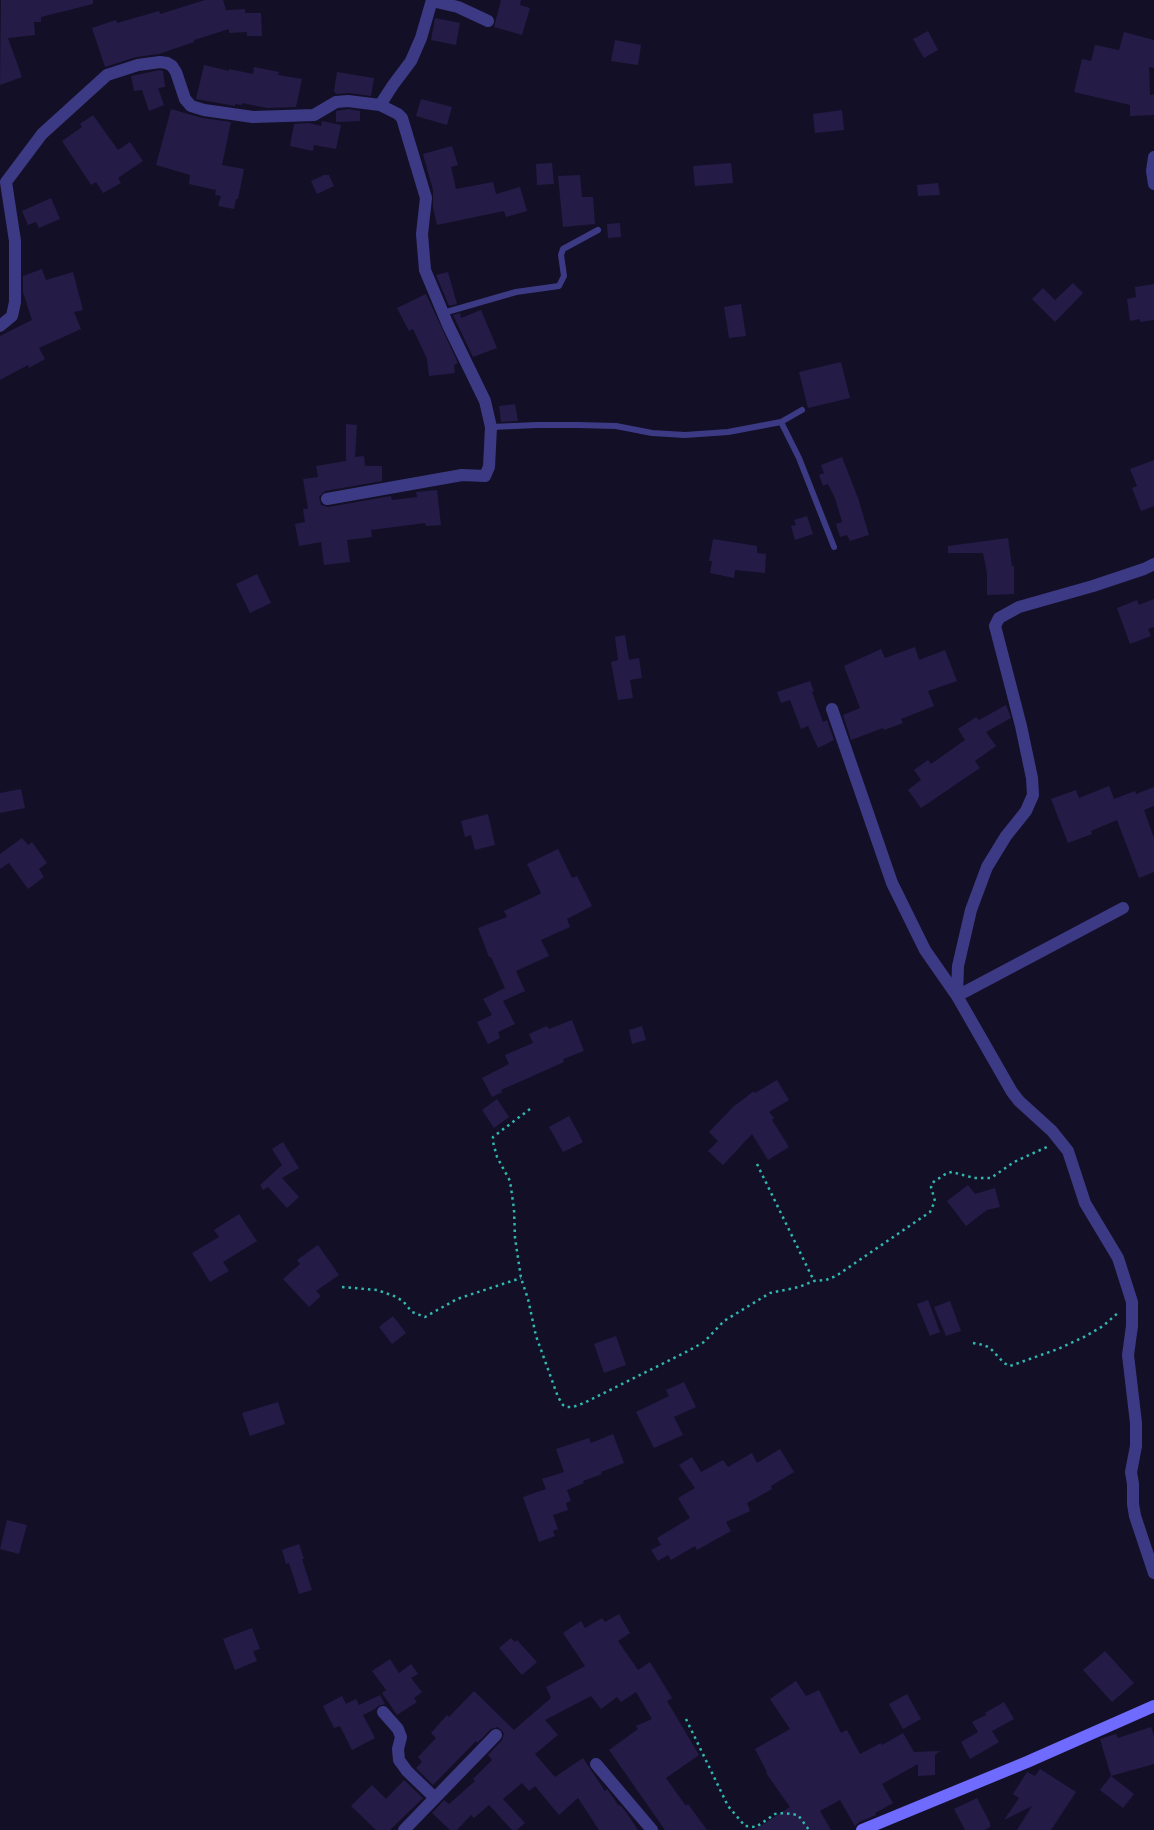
<!DOCTYPE html>
<html>
<head>
<meta charset="utf-8">
<style>
  body { margin:0 }
  canvas { display:block; background:#130f26 }
</style>
</head>
<body>
<canvas width="1154" height="1830"></canvas>
<script>
const ctx = document.querySelector('canvas').getContext('2d');
ctx.lineJoin = 'round';
function fillPath(path, color) { ctx.fillStyle = color; ctx.fill(path, 'evenodd'); }
const poly = rows => new Path2D(rows.map(r => 'M' + r).join(''));
function trace(path, color, width, dash) { ctx.strokeStyle = color; ctx.lineWidth = width; ctx.lineCap = dash ? 'butt' : 'round'; ctx.setLineDash(dash || []); ctx.stroke(path); }
const building = poly([
  [1,0,93,0,93,4,41,17,41,22,34,22,35,35,8,38,22,77,0,85],
  [205,0,223,0,226,10,245,9,245,13,261,13,262,36,247,36,247,32,229,33,229,29,194,40,194,42,159,54,136,57,105,67,92,28,116,20,117,23,159,11,160,14],
  [501,0,521,0,520,5,530,8,522,35,494,27],
  [435,18,460,23,456,45,431,40],
  [928,31,938,50,924,58,913,39],
  [1124,32,1154,40,1154,68,1149,67,1150,95,1154,94,1154,115,1130,116,1130,105,1074,92,1082,59,1091,61,1095,45,1119,50],
  [615,40,641,45,638,65,611,61],
  [204,65,229,71,229,69,253,74,254,67,279,72,278,75,302,79,296,107,267,108,242,103,242,105,235,104,235,106,196,99],
  [160,70,163,71,165,87,158,88,164,105,149,111,142,90,134,91,131,76],
  [337,72,374,78,371,96,349,93,336,94,334,91],
  [421,99,452,107,447,125,416,116],
  [171,109,202,118,231,122,222,165,244,169,238,199,236,199,234,209,218,206,221,196,215,195,216,190,189,184,190,175,156,165],
  [348,109,360,111,360,121,336,122,336,111],
  [842,110,844,130,815,133,813,114],
  [93,115,118,150,130,142,143,161,118,178,121,183,103,193,96,182,91,185,62,141,82,127,80,124],
  [322,121,341,125,336,149,314,145,313,151,290,146,294,124,309,123,321,126],
  [452,146,458,165,451,167,456,189,493,182,496,194,520,187,527,211,506,217,504,211,437,225,433,207,433,190,423,154],
  [552,163,554,184,537,185,536,164],
  [731,163,733,183,695,186,693,166],
  [324,175,329,175,334,186,317,194,311,181],
  [580,175,582,197,593,197,595,224,563,227,558,176],
  [938,183,940,195,918,196,917,185],
  [51,198,60,219,39,228,36,222,28,225,22,211],
  [620,223,621,237,608,238,607,224],
  [42,269,46,280,73,272,83,310,74,312,81,329,39,348,45,359,29,368,28,365,0,380,0,336,32,320,23,292,23,276],
  [448,272,457,304,449,306,436,275],
  [1073,283,1083,293,1055,322,1032,299,1043,288,1055,300],
  [1154,284,1154,320,1140,322,1140,319,1130,321,1127,299,1136,297,1135,287],
  [426,294,458,363,454,365,455,373,429,376,427,359,413,329,409,331,397,308],
  [741,304,746,336,729,338,724,307],
  [481,310,497,348,473,357,453,315,460,313,461,318],
  [841,362,850,398,808,408,799,372],
  [515,404,518,421,501,422,499,406],
  [346,424,357,425,355,457,364,456,365,466,382,466,382,481,325,491,319,497,321,505,328,507,391,496,392,500,417,497,416,492,437,490,441,525,426,526,425,523,371,530,372,537,347,540,350,562,324,565,321,542,299,546,295,524,305,522,303,509,308,509,303,479,318,477,316,466,346,461],
  [842,457,858,498,869,535,850,541,847,535,840,537,836,524,842,522,835,498,828,484,823,486,819,475,824,473,821,465],
  [1154,460,1154,506,1141,511,1132,488,1137,486,1130,469],
  [807,516,813,534,795,540,791,526,796,525,794,520],
  [1008,538,1012,566,1014,566,1014,594,987,595,987,573,983,553,948,553,948,546],
  [713,539,757,546,757,553,766,554,765,573,735,570,734,578,710,573,712,561,709,561],
  [257,574,271,603,250,613,236,584],
  [1154,599,1154,627,1148,629,1151,636,1130,644,1117,608,1137,600,1139,605],
  [625,635,629,660,639,658,642,678,630,680,633,698,618,700,611,662,618,660,615,637],
  [915,647,919,660,945,650,957,681,928,691,934,706,901,719,903,723,884,730,883,728,851,740,843,715,860,708,844,666,881,649,885,658],
  [810,681,814,691,812,692,823,722,827,720,834,740,818,748,808,726,801,729,790,700,781,703,777,692],
  [1006,705,1011,718,986,732,996,746,975,761,980,768,921,808,908,790,921,780,914,770,928,760,931,764,965,740,958,729,976,717,979,720],
  [1109,786,1114,799,1135,791,1136,794,1154,787,1154,806,1144,810,1154,838,1154,872,1139,878,1117,820,1091,831,1092,834,1068,843,1051,799,1076,790,1079,798],
  [21,789,25,808,0,813,0,793],
  [488,814,495,845,475,850,471,835,465,837,461,821],
  [22,838,28,845,32,842,47,863,39,869,44,877,28,889,9,863,0,869,0,854],
  [558,849,572,878,577,876,592,906,567,919,570,927,541,940,549,956,516,971,525,991,503,1001,515,1024,498,1032,500,1038,488,1044,477,1022,492,1015,483,999,505,988,491,957,489,957,478,928,507,917,504,911,540,894,541,893,527,864],
  [572,1020,584,1051,563,1059,564,1062,501,1090,502,1092,492,1097,482,1078,509,1064,505,1055,533,1043,529,1034,547,1026,549,1029],
  [642,1026,646,1040,632,1044,629,1030],
  [777,1080,789,1100,769,1112,774,1118,772,1120,789,1147,768,1160,752,1134,723,1165,708,1151,718,1141,709,1132,733,1107,754,1091,755,1093],
  [497,1099,509,1117,494,1128,482,1110],
  [569,1116,583,1142,563,1152,549,1127],
  [283,1142,299,1168,282,1178,299,1197,287,1208,268,1187,263,1190,260,1185,282,1165,272,1149],
  [968,1185,975,1194,995,1188,1000,1207,987,1210,966,1226,947,1201],
  [239,1214,257,1241,223,1262,229,1271,210,1282,192,1253,219,1237,214,1230],
  [318,1245,339,1275,316,1291,321,1296,309,1307,283,1279,300,1264,297,1260],
  [928,1300,940,1332,930,1336,917,1304],
  [950,1301,961,1331,946,1336,934,1307],
  [393,1316,406,1333,392,1344,379,1327],
  [616,1336,626,1365,604,1373,594,1344],
  [684,1382,696,1407,674,1417,683,1435,654,1448,636,1412,669,1396,666,1390],
  [278,1402,285,1424,250,1436,242,1413],
  [613,1434,624,1463,601,1472,602,1474,583,1481,584,1483,567,1490,571,1501,566,1503,568,1510,553,1515,558,1529,553,1531,555,1536,539,1542,523,1497,546,1489,542,1479,564,1472,556,1449,589,1438,591,1443],
  [780,1449,794,1472,771,1486,772,1489,747,1503,750,1511,726,1522,731,1531,697,1550,695,1546,671,1560,668,1555,658,1561,651,1550,661,1545,657,1538,690,1518,678,1498,695,1488,679,1465,692,1457,701,1472,723,1460,728,1467,752,1453,757,1463],
  [7,1520,27,1525,19,1554,0,1549],
  [299,1544,304,1559,302,1559,312,1590,299,1594,289,1563,286,1564,282,1550],
  [619,1614,630,1633,618,1641,638,1670,650,1662,672,1698,667,1701,699,1755,666,1778,686,1806,688,1804,707,1830,665,1830,609,1750,638,1729,636,1726,652,1719,636,1692,621,1702,617,1697,601,1709,591,1696,545,1720,558,1735,535,1754,555,1777,583,1758,605,1791,607,1789,619,1806,620,1805,626,1812,638,1830,599,1830,578,1798,559,1815,535,1786,529,1791,522,1783,503,1799,525,1823,517,1830,512,1830,489,1805,474,1818,471,1815,457,1830,450,1830,432,1813,444,1800,449,1804,475,1781,473,1779,492,1760,488,1755,502,1740,504,1733,498,1727,491,1729,477,1743,476,1741,433,1785,416,1768,422,1762,418,1757,436,1738,431,1733,447,1715,449,1717,474,1691,514,1730,551,1698,546,1687,585,1666,563,1633,581,1621,585,1628,602,1618,605,1622],
  [252,1628,260,1649,253,1651,257,1661,235,1670,223,1639],
  [511,1638,515,1642,517,1640,537,1662,522,1675,499,1648],
  [1105,1651,1134,1683,1112,1702,1083,1670],
  [390,1659,399,1673,411,1664,418,1674,411,1678,422,1692,414,1698,417,1702,397,1715,382,1693,386,1690,372,1671],
  [796,1681,806,1696,819,1690,841,1733,847,1730,860,1754,881,1743,882,1745,903,1733,914,1752,940,1751,935,1755,935,1775,918,1776,918,1764,882,1784,893,1803,875,1813,876,1815,859,1822,855,1826,840,1800,820,1811,831,1830,754,1830,790,1807,766,1773,767,1772,755,1749,790,1729,770,1699],
  [907,1694,921,1719,903,1729,889,1704],
  [380,1695,385,1704,378,1706,375,1709,363,1715,375,1738,352,1750,340,1726,334,1728,323,1706,342,1696,346,1704,356,1699,359,1705],
  [1004,1702,1014,1719,992,1731,999,1742,970,1759,961,1742,978,1732,972,1722,986,1715,985,1713],
  [1151,1727,1154,1736,1154,1764,1111,1776,1100,1739,1116,1734,1118,1738],
  [1040,1769,1076,1792,1051,1830,1017,1830,1032,1806,1004,1820,1019,1798,1013,1794,1027,1772,1035,1776],
  [1111,1776,1134,1794,1123,1808,1100,1790],
  [404,1780,423,1798,390,1830,376,1830,351,1806,372,1785,386,1799],
  [977,1798,990,1823,990,1827,985,1830,965,1830,954,1809]
]);
const path = poly([
  [530,1109,493,1137,493,1142,497,1157,510,1181,514,1209,515,1238,521,1278,528,1299,536,1336,558,1397,563,1405,566,1407,573,1407,584,1403,688,1351,704,1342,724,1321,770,1293,799,1287,814,1281,826,1280,836,1276,930,1212,935,1201,931,1187,932,1183,947,1173,952,1172,974,1178,991,1178,1014,1162,1049,1146],
  [757,1164,814,1281],
  [342,1287,377,1290,394,1296,403,1301,412,1312,425,1317,457,1299,521,1278],
  [973,1343,984,1345,990,1348,1004,1363,1010,1366,1058,1349,1084,1337,1103,1326,1119,1312],
  [686,1719,728,1806,745,1826,756,1827,775,1814,784,1813,798,1815,809,1830]
]);
const lane = poly([
  [443,313,516,292,559,286,564,276,561,255,563,249,598,230],
  [781,422,799,458,834,547],
  [491,427,537,425,578,425,616,426,652,433,685,435,728,432,781,422,802,410]
]);
const street = poly([
  [432,1,458,7,488,21],
  [380,105,393,85,411,61,421,38,432,0],
  [1154,157,1152,171,1154,184],
  [0,326,12,316,15,302,15,241,6,182,42,134,107,75,138,65,160,62,167,63,172,66,176,72,185,99,191,106,204,110,253,117,314,115,336,102,348,101,380,105,398,114,402,118,426,198,422,234,425,270,448,325,485,401,491,427,489,467,485,476,462,475,327,499],
  [832,709,892,883,925,950,957,996,1012,1092,1019,1101,1052,1131,1068,1151,1085,1203,1118,1258,1132,1302,1132,1326,1128,1355,1136,1423,1136,1446,1131,1472,1133,1484,1133,1504,1135,1516,1154,1573],
  [1123,908,957,996,958,966,971,910,987,867,1006,836,1026,811,1033,795,1032,778,1021,726,995,626,999,618,1019,607,1093,586,1144,569,1154,564],
  [383,1712,398,1729,401,1737,398,1749,399,1760,407,1771,435,1798],
  [596,1764,652,1830],
  [404,1830,496,1735]
]);
const secondary = poly([
  [862,1830,1027,1762,1154,1706]
]);
fillPath(building, '#241b47');
trace(path, '#2fb8b0', 2.5, [2.5, 4]);
trace(lane, '#3d3a85', 6);
trace(street, '#3d3a85', 12);
trace(secondary, '#6f6bff', 12);
</script>
</body>
</html>
